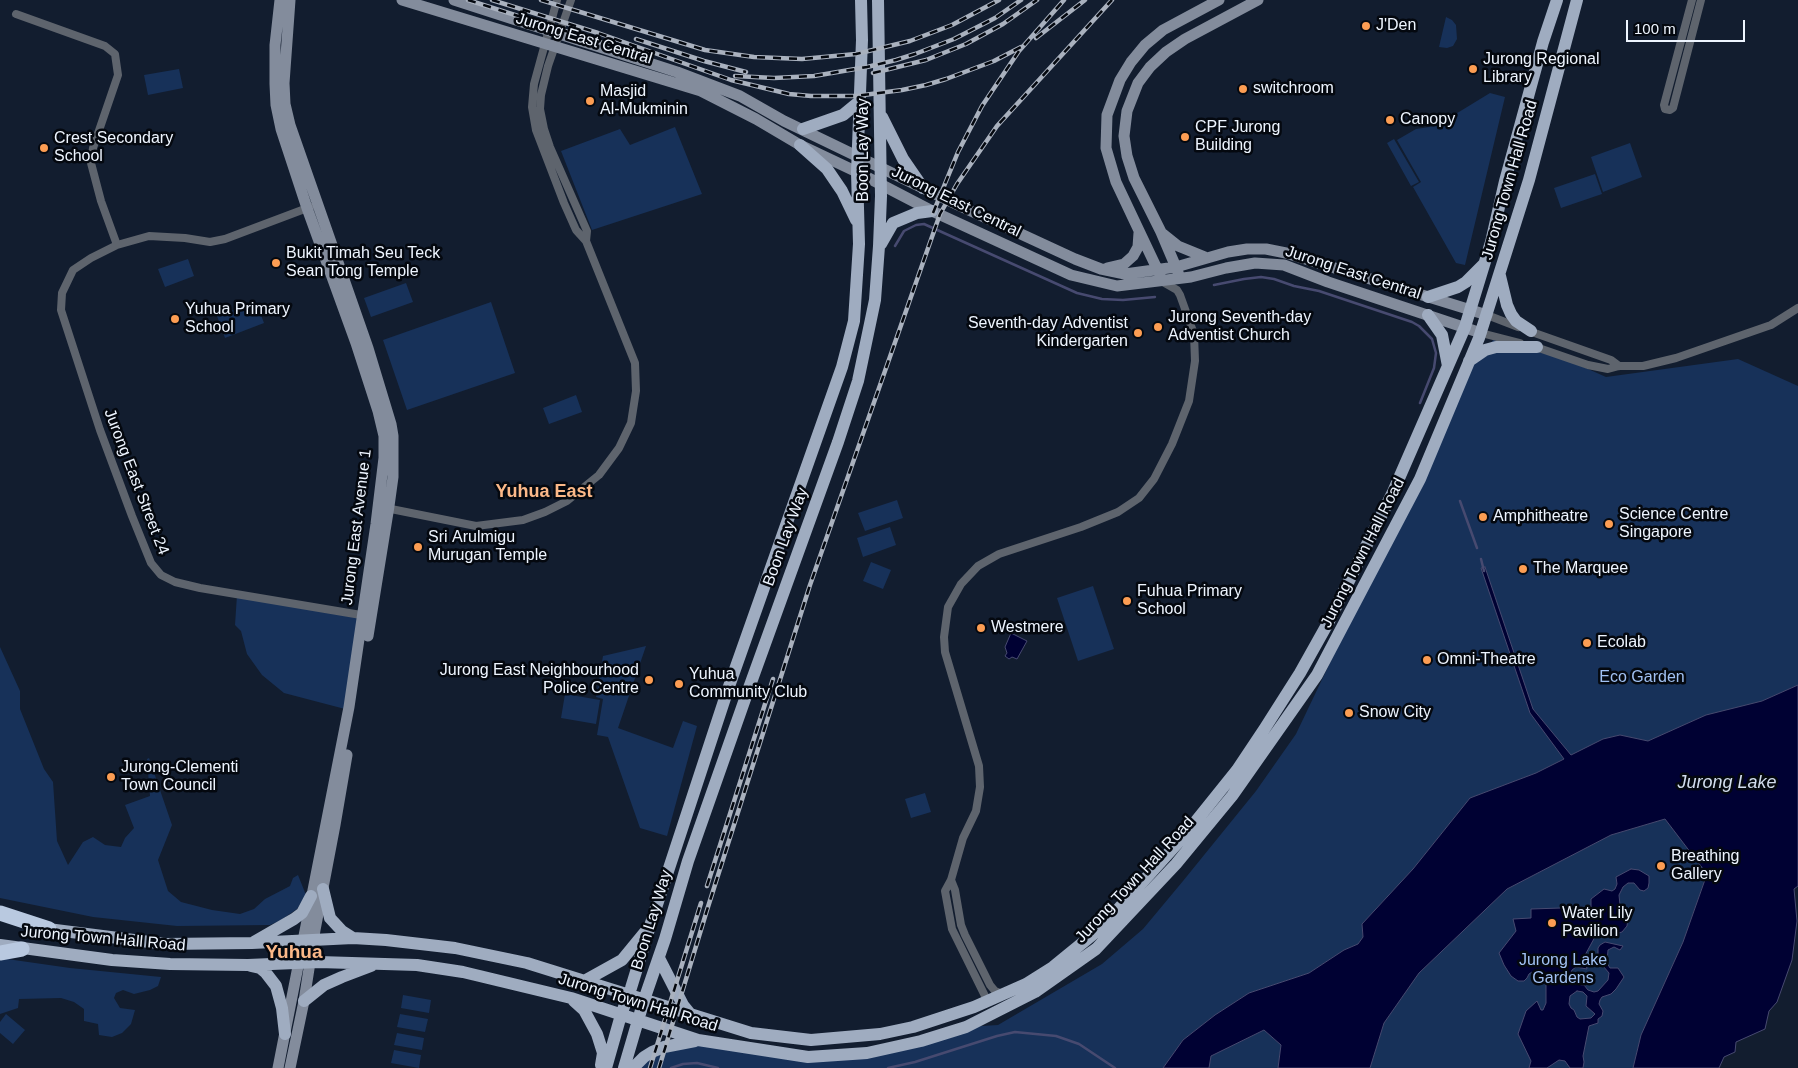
<!DOCTYPE html>
<html>
<head>
<meta charset="utf-8">
<style>
  body { margin:0 }
  #map { position:relative; width:1798px; height:1068px; overflow:hidden; background:#121d2f; font-family:Helvetica,sans-serif }
  canvas { display:block }
  .scale { position:absolute; left:1626px; top:20px; width:119px; height:22px; box-sizing:border-box; border:2px solid #eef5ff; border-top:0; padding-left:6px; font-size:15px; line-height:18px; white-space:nowrap; color:#eef5ff; -webkit-text-stroke:4px #04080f; paint-order:stroke }
</style>
</head>
<body>
<div id="map">
<canvas width="1798" height="1068"></canvas>
<div class="scale">100 m</div>
</div>
<script>
const ctx = document.querySelector('canvas').getContext('2d');
ctx.lineJoin = 'round';
function fillPath(path, color) { ctx.fillStyle = color; ctx.fill(path, 'evenodd'); }
const poly = rows => new Path2D(rows.map(r => 'M' + r).join(''));
function trace(path, color, width, dash) { ctx.strokeStyle = color; ctx.lineWidth = width; ctx.lineCap = dash ? 'butt' : 'round'; ctx.setLineDash(dash || []); ctx.stroke(path); }
function write(font, color, halo, rows, align = 'center') {
  ctx.font = font + ' Helvetica,sans-serif'; ctx.lineWidth = 5; ctx.setLineDash([]); ctx.textBaseline = 'middle'; ctx.strokeStyle = halo; ctx.fillStyle = color; for (const [text, x, y, turn = 0] of rows) {
    ctx.save(); ctx.translate(x, y); ctx.rotate((+turn || 0) * Math.PI / 180); ctx.textAlign = isNaN(turn) ? turn : align; if (halo) ctx.strokeText(text, 0, 0); ctx.fillText(text, 0, 0); ctx.restore();
  }
}
const green = poly([
  [1446,17,1452,20,1456,25,1457,39,1453,46,1447,48,1439,47],
  [179,69,183,88,148,95,144,75],
  [1490,93,1505,97,1465,265,1456,263,1413,187,1421,182,1397,140,1416,129,1436,126],
  [675,127,702,194,592,230,561,151,620,129,630,145],
  [1394,139,1419,182,1411,186,1387,143],
  [1630,143,1642,177,1603,192,1591,157],
  [1595,174,1602,194,1561,208,1554,188],
  [188,259,194,276,165,287,158,269],
  [406,283,413,302,371,317,364,298],
  [256,302,264,323,225,338,217,316],
  [491,302,515,373,407,410,383,340],
  [1496,337,1532,344,1606,377,1738,359,1798,386,1798,685,1762,701,1706,715,1648,741,1620,735,1603,739,1536,773,1470,798,1413,869,1362,924,1363,937,1358,944,1344,950,1309,973,1249,993,1215,1015,1183,1040,1163,1068,633,1068,686,1042,808,1057,867,1053,966,1027,998,1025,1102,964,1143,929,1183,881,1256,791,1296,734,1474,361],
  [576,395,582,412,549,424,543,408],
  [897,500,903,518,865,531,858,513],
  [890,527,896,545,863,557,857,538],
  [871,562,891,570,883,589,863,581],
  [1093,586,1114,649,1078,661,1057,598],
  [237,595,363,615,345,709,284,693,262,675,247,654,241,631,235,625],
  [646,646,618,728,673,748,683,721,697,726,667,836,640,828,608,737,597,735,603,699,596,697,603,656],
  [0,647,20,691,20,709,44,769,53,782,57,841,68,865,83,842,93,837,105,845,121,847,125,838,134,828,125,805,150,796,147,759,149,758,172,825,158,860,168,891,181,902,212,910,240,914,254,909,265,899,290,886,293,878,298,875,306,895,297,909,281,920,270,925,177,926,93,917,0,898],
  [565,694,600,700,596,724,561,718],
  [925,793,931,812,911,818,905,799],
  [1665,819,1707,873,1683,942,1641,1035,1633,1068,1370,1068,1384,1023,1419,973,1507,889,1611,835],
  [0,958,70,968,161,977,158,986,150,990,134,994,123,990,116,993,114,998,120,1008,135,1010,131,1024,122,1033,112,1037,99,1035,98,1024,84,1021,84,1009,74,1002,61,998,19,999,18,1008,0,1014],
  [403,995,431,1000,429,1013,401,1008],
  [6,1014,25,1030,13,1044,0,1033,0,1022],
  [400,1014,428,1019,425,1032,397,1027],
  [1264,1030,1281,1045,1278,1068,1209,1068,1211,1056],
  [397,1033,424,1038,422,1050,394,1045],
  [394,1050,421,1055,419,1068,391,1063]
]);
const water = poly([
  [1485,567,1533,709,1571,755,1603,739,1620,735,1648,741,1706,715,1762,701,1798,685,1798,886,1794,889,1797,921,1792,960,1777,1002,1769,1011,1765,1029,1736,1042,1735,1052,1724,1057,1719,1068,1633,1068,1641,1035,1683,942,1707,874,1665,819,1611,835,1507,889,1419,973,1384,1023,1370,1068,1278,1068,1281,1045,1264,1030,1211,1056,1209,1068,1163,1068,1183,1040,1215,1015,1249,993,1309,973,1344,950,1358,944,1363,937,1362,924,1413,869,1470,798,1536,773,1564,759,1530,713,1481,568,1485,567],
  [1011,633,1027,641,1017,659,1012,657,1009,659,1005,656,1007,653,1005,647,1011,633],
  [1631,869,1639,870,1649,876,1649,883,1648,888,1644,891,1640,890,1634,883,1628,883,1623,887,1619,895,1620,905,1628,918,1627,926,1622,932,1615,934,1603,931,1596,935,1584,957,1587,969,1576,967,1572,970,1570,975,1572,981,1575,984,1584,985,1588,990,1594,992,1598,991,1608,980,1609,973,1598,960,1598,948,1600,945,1605,942,1623,946,1620,950,1614,947,1608,950,1607,963,1610,968,1618,968,1624,977,1616,989,1611,994,1602,997,1600,1000,1599,1004,1603,1011,1602,1016,1598,1019,1598,1023,1589,1026,1583,1056,1584,1062,1583,1068,1570,1068,1565,1061,1559,1060,1547,1068,1529,1068,1531,1061,1518,1034,1526,1011,1537,1001,1541,1010,1543,1010,1546,1003,1546,984,1532,972,1529,974,1527,978,1524,981,1518,981,1511,976,1504,965,1499,953,1516,931,1513,919,1531,918,1531,909,1591,907,1591,899,1604,889,1612,891,1615,889,1617,884,1616,877,1631,869],
  [1577,991,1583,992,1587,996,1586,1006,1595,1014,1591,1018,1580,1019,1577,1017,1574,1010,1571,1008,1569,1004,1570,996,1577,991]
]);
const stream = poly([
  [895,246,904,231,916,225,924,224,1077,293,1102,299,1123,300,1155,297],
  [1214,285,1244,279,1261,277,1274,279,1294,286,1319,291,1412,322,1419,326,1432,339,1436,353,1434,368,1420,403],
  [1460,501,1477,548],
  [1481,559,1484,571],
  [671,1068,683,1064,697,1063,718,1068],
  [888,1068,915,1062,997,1036,1015,1032,1056,1036,1079,1044,1115,1068]
]);
const street = poly([
  [571,0,548,66,541,95,540,109,544,129,550,147,587,231,586,241],
  [1692,0,1664,105,1665,109,1670,110,1673,108,1701,0],
  [16,14,105,46,115,54,118,75,93,148,91,163,101,201,117,245],
  [310,207,225,239,210,242,185,238,149,236,117,245,91,258,73,270,62,293,61,310,100,430,132,516,151,563,161,575,175,582,200,588,367,616],
  [1487,315,1518,327],
  [1529,331,1611,360,1619,366],
  [1481,333,1520,343],
  [1533,346,1588,365,1608,369,1619,366,1643,366,1676,358,1771,325,1798,308],
  [386,508,476,526,523,520,545,512,567,501,599,475,619,448,631,423,636,391,635,363,586,241,576,230,564,203,536,130,532,107,534,84,557,0],
  [951,880,955,890,961,925,965,935,990,985,995,991,1002,994],
  [987,1000,952,929,945,891,951,880,963,838,976,811,980,787,979,766,945,652,944,637,948,607,961,584,978,566,999,554,1081,527,1118,512,1139,498,1154,479,1172,444,1189,401,1195,361,1194,334,1180,295,1177,290,1163,282]
]);
const secondary = poly([
  [290,0,284,83,285,104,290,125,368,348,391,424,393,436,393,477,389,506,368,636],
  [402,0,701,91,756,119,800,145,857,172,932,211,1071,275,1117,286,1191,277,1226,268,1255,263,1284,265,1328,282,1481,333],
  [454,0,677,72,740,96,784,121,956,204,1075,259,1101,269,1125,274,1176,267,1228,252,1247,249,1266,249,1286,253,1487,315],
  [1163,234,1178,246,1205,257],
  [1107,268,1124,264,1133,256,1138,247,1139,233],
  [1178,272,1161,232,1134,178,1127,156,1124,136,1127,111,1138,83,1150,67,1166,52,1185,39,1258,0],
  [1160,275,1116,182,1106,148,1107,115,1120,80,1131,62,1145,45,1163,30,1219,0],
  [278,1068,349,707,376,524,384,458,384,436,378,411,356,343,307,208,281,129,276,105,275,84,275,45,280,0],
  [290,1068,304,1001,315,930,335,825,347,755]
]);
const primary = poly([
  [882,117,903,159,923,188],
  [803,129,843,115,860,101],
  [800,145,827,169,842,191,856,220],
  [881,244,893,223,917,213,932,211],
  [1500,276,1507,305,1511,314,1516,321,1531,331],
  [1428,297,1458,287,1466,282,1484,264],
  [1428,315,1442,335,1448,366],
  [1469,361,1485,350,1496,347,1537,347],
  [323,889,330,918,342,931,353,938],
  [40,928,165,944,252,943,353,938,386,940,455,948,527,963,751,1033,811,1040,880,1034,913,1027,974,1007,1026,984,1053,967,1102,927,1184,836,1237,770,1265,728,1300,673,1328,623,1393,492,1465,327,1491,242,1505,181,1543,42,1557,0],
  [254,942,294,919,302,913,311,896],
  [0,945,112,960,170,964,248,965,319,962,417,965,463,972,571,998,698,1040,808,1057,867,1053,921,1041,966,1027,1035,992,1096,949,1176,864,1232,796,1317,675,1420,479,1479,338,1529,180,1577,0],
  [659,958,683,1005,692,1016],
  [251,966,260,968,266,973,276,986,282,1008,285,1034],
  [586,980,622,960,645,932],
  [304,1001,324,985,342,977,371,966],
  [574,1001,584,1010,597,1034,603,1053,601,1065],
  [606,1068,621,1015,631,988,650,926,727,692,842,367,854,321,859,244,857,172,862,40,861,0],
  [624,1068,644,1000,665,939,688,861,745,699,838,442,858,381,875,300,879,246,881,196,878,0],
  [633,1068,644,1057,652,1052,664,1047,695,1041]
]);
const highway = poly([
  [0,913,49,929],
  [0,953,22,949]
]);
const rail = poly([
  [468,0,647,57],
  [492,0,598,33,731,80,789,94,811,96,856,96,902,90,926,85,946,79,994,61,1021,47],
  [541,0,705,50,754,57,802,59,856,54,910,41,952,25,999,0],
  [1036,38,1085,0],
  [636,39,704,61,746,72],
  [873,73,926,60,966,44,1003,24,1037,0],
  [735,76,774,78,814,76,867,67,896,60,915,54,954,39,995,18,1021,0],
  [933,213,958,152,982,106,1019,51,1064,0],
  [707,886,773,679],
  [650,1068,701,903],
  [659,1068,707,910,810,585,940,214,957,184,997,126,1112,0]
]);
const markers = [
  [1366,26,5,"#fc9d53"],
  [1473,69,5,"#fc9d53"],
  [1243,89,5,"#fc9d53"],
  [590,101,5,"#fc9d53"],
  [1390,120,5,"#fc9d53"],
  [1185,137,5,"#fc9d53"],
  [44,148,5,"#fc9d53"],
  [276,263,5,"#fc9d53"],
  [175,319,5,"#fc9d53"],
  [1158,327,5,"#fc9d53"],
  [1138,333,5,"#fc9d53"],
  [1483,517,5,"#fc9d53"],
  [1609,524,5,"#fc9d53"],
  [418,547,5,"#fc9d53"],
  [1523,569,5,"#fc9d53"],
  [1127,601,5,"#fc9d53"],
  [981,628,5,"#fc9d53"],
  [1587,643,5,"#fc9d53"],
  [1427,660,5,"#fc9d53"],
  [649,680,5,"#fc9d53"],
  [679,684,5,"#fc9d53"],
  [1349,713,5,"#fc9d53"],
  [111,777,5,"#fc9d53"],
  [1661,866,5,"#fc9d53"],
  [1552,923,5,"#fc9d53"]
];
const poiNames = [
  ["J'Den",1376,26],
  ["Jurong Regional",1483,60],
  ["Library",1483,78],
  ["switchroom",1253,89],
  ["Masjid",600,92],
  ["Al-Mukminin",600,110],
  ["Canopy",1400,120],
  ["CPF Jurong",1195,128],
  ["Building",1195,146],
  ["Crest Secondary",54,139],
  ["School",54,157],
  ["Bukit Timah Seu Teck",286,254],
  ["Sean Tong Temple",286,272],
  ["Yuhua Primary",185,310],
  ["School",185,328],
  ["Jurong Seventh-day",1168,318],
  ["Adventist Church",1168,336],
  ["Seventh-day Adventist",1128,324,"right"],
  ["Kindergarten",1128,342,"right"],
  ["Science Centre",1619,515],
  ["Singapore",1619,533],
  ["Amphitheatre",1493,517],
  ["Sri Arulmigu",428,538],
  ["Murugan Temple",428,556],
  ["The Marquee",1533,569],
  ["Fuhua Primary",1137,592],
  ["School",1137,610],
  ["Westmere",991,628],
  ["Ecolab",1597,643],
  ["Omni-Theatre",1437,660],
  ["Jurong East Neighbourhood",639,671,"right"],
  ["Police Centre",639,689,"right"],
  ["Yuhua",689,675],
  ["Community Club",689,693],
  ["Snow City",1359,713],
  ["Jurong-Clementi",121,768],
  ["Town Council",121,786],
  ["Breathing",1671,857],
  ["Gallery",1671,875],
  ["Water Lily",1562,914],
  ["Pavilion",1562,932]
];
const streetNames = [
  ["Jurong East Central",584,39,17],
  ["Boon Lay Way",864,150,-90],
  ["Jurong Town Hall Road",1510,180,-74],
  ["Jurong East Central",956,202,26],
  ["Jurong East Central",1353,273,18],
  ["Jurong East Street 24",136,482,69],
  ["Jurong East Avenue 1",357,527,-83],
  ["Boon Lay Way",786,537,-70],
  ["Jurong Town Hall Road",1363,553,-63],
  ["Jurong Town Hall Road",1135,880,-47],
  ["Boon Lay Way",652,920,-73],
  ["Jurong Town Hall Road",103,939,5],
  ["Jurong Town Hall Road",638,1003,17]
];
const parkNames = [
  ["Eco Garden",1642,678],
  ["Jurong Lake",1563,961],
  ["Gardens",1563,979]
];
const neighbourhoodNames = [
  ["Yuhua East",544,492]
];
const waterNames = [
  ["Jurong Lake",1727,783]
];
const quarterNames = [
  ["Yuhua",294,953]
];
fillPath(green, '#173159');
fillPath(water, '#000133');
trace(water, '#474a70', 1);
trace(stream, '#474a70', 2.5);
trace(street, '#5e646d', 8);
trace(secondary, '#838c9c', 11);
trace(primary, '#9facc0', 12);
trace(highway, '#b9c9e0', 15);
trace(rail, '#a9b1be', 4.5);
trace(rail, '#04080f', 2.5, [8]);
for (const [x, y, r, color] of markers) { const dot = new Path2D(); dot.arc(x, y, r, 0, 2 * Math.PI); ctx.fillStyle = color; ctx.fill(dot); trace(dot, '#04080f', 2); }
write('16px', '#eef5ff', '#04080f', poiNames, 'left');
write('16px', '#eef5ff', '#04080f', streetNames);
write('16px', '#a1c1f3', '#04080f', parkNames);
write('bold 18px', '#fbb888', '#04080f', neighbourhoodNames);
write('italic 18px', '#d2ddee', '#04080f', waterNames);
write('bold 19px', '#fbb888', '#04080f', quarterNames);
</script>
</body>
</html>
